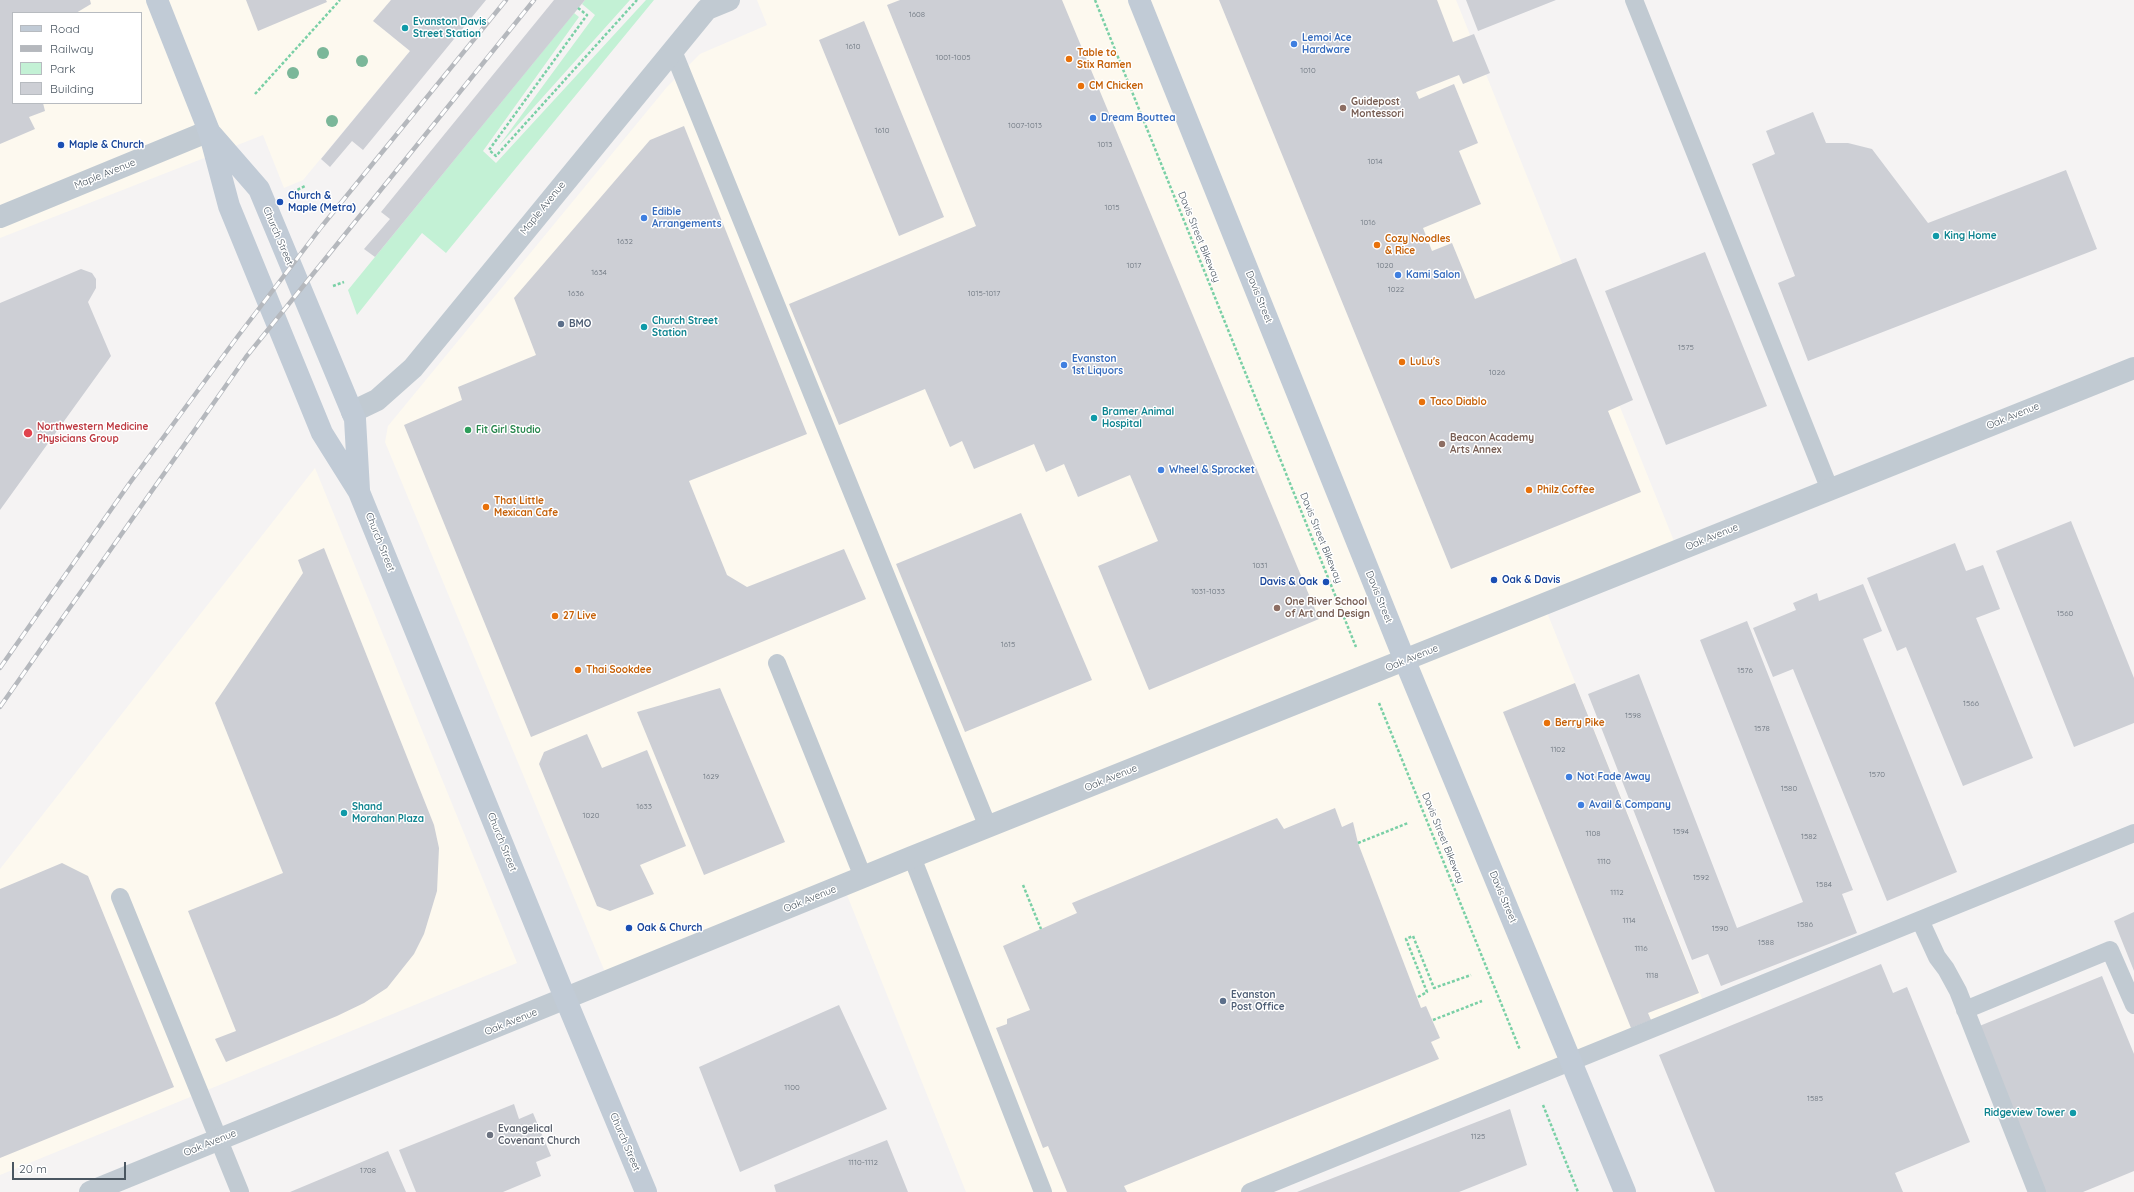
<!DOCTYPE html>
<html>
<head>
<meta charset="utf-8">
<style>
  body { margin:0 }
  #map { position:relative; width:2134px; height:1192px; overflow:hidden; background:#f5f3f3; font-family:Quicksand,sans-serif }
  canvas { display:block }
  .legend { position:absolute; left:12px; top:12px; width:130px; height:92px; box-sizing:border-box; background:#fff; border:1px solid #b7bbc0; margin:0; padding:5px 7px; list-style:none; font-size:12px; color:#4a5661 }
  .legend li { display:flex; align-items:center; gap:8px; height:20px }
  .legend b { width:20px; border:1px solid #b7bbc0 }
  .scale { position:absolute; left:12px; top:1162px; width:114px; height:18px; box-sizing:border-box; border:2px solid #4a5661; border-top:0; padding-left:5px; font-size:12px; line-height:14px; white-space:nowrap; color:#4a5661; -webkit-text-stroke:3px #fff; paint-order:stroke }
</style>
</head>
<body>
<div id="map">
<canvas width="2134" height="1192"></canvas>
<ul class="legend">
<li><b style="height:5px;background:#c1cbd6"></b>Road</li>
<li><b style="height:5px;background:#b5b8bd"></b>Railway</li>
<li><b style="height:11px;background:#c3f1d5"></b>Park</li>
<li><b style="height:11px;background:#cdcfd5"></b>Building</li>
</ul>
<div class="scale">20 m</div>
</div>
<script>
const ctx = document.querySelector('canvas').getContext('2d');
ctx.lineJoin = 'round';
function fillPath(path, color) { ctx.fillStyle = color; ctx.fill(path, 'evenodd'); }
const poly = rows => new Path2D(rows.map(r => 'M' + r).join(''));
function trace(path, color, width, dash) { ctx.strokeStyle = color; ctx.lineWidth = width; ctx.lineCap = dash ? 'butt' : 'round'; ctx.setLineDash(dash || []); ctx.stroke(path); }
function write(font, color, halo, rows, align = 'center') {
  ctx.font = font + ' Quicksand,sans-serif'; ctx.lineWidth = 3; ctx.setLineDash([]); ctx.textBaseline = 'middle'; ctx.strokeStyle = halo; ctx.fillStyle = color; for (const [text, x, y, turn = 0] of rows) {
    ctx.save(); ctx.translate(x, y); ctx.rotate((+turn || 0) * Math.PI / 180); ctx.textAlign = isNaN(turn) ? turn : align; if (halo) ctx.strokeText(text, 0, 0); ctx.fillText(text, 0, 0); ctx.restore();
  }
}
const commercial = poly([
  [0,0,391,0,374,21,410,51,303,180,284,188,263,135,0,238],
  [13,13,141,13,141,103,13,103],
  [757,0,1456,0,1680,556,1546,610,1708,1013,1272,1192,966,1192,845,890,612,989,385,442,388,426,667,87,700,54,767,25],
  [315,468,517,963,0,1175,0,869]
]);
const green = poly([
  [585,0,630,0,498,147,595,15,582,4],
  [646,0,654,0,446,253,422,233,357,315,348,290,574,13,579,17,483,151,496,163]
]);
const building = poly([
  [0,0,90,0,91,4,76,13,13,13,13,103,43,103,45,111,29,117,35,129,0,144],
  [246,0,326,0,327,2,258,31],
  [391,0,486,0,363,150,352,141,330,167,321,159,410,51,373,21],
  [554,0,585,0,375,257,364,249,390,219,381,212],
  [900,0,1062,0,1319,619,1149,690,1098,566,1158,541,1130,475,1078,497,1064,464,1046,472,1034,444,974,469,962,441,950,447,925,389,839,425,789,304,976,226,887,5],
  [1219,0,1437,0,1453,42,1474,34,1490,73,1463,84,1459,75,1416,92,1419,99,1454,84,1478,143,1459,151,1481,204,1423,228,1432,251,1452,243,1475,299,1576,258,1633,400,1608,411,1641,492,1451,569],
  [1466,0,1556,0,1478,31],
  [864,21,944,217,899,236,819,40],
  [1813,112,1826,143,1848,143,1872,149,1928,223,2066,170,2097,249,1808,361,1778,283,1795,276,1752,164,1775,154,1766,131],
  [684,126,807,434,689,481,727,575,747,587,844,549,866,599,531,737,404,425,462,400,458,387,536,355,514,298,650,140],
  [1705,252,1767,406,1666,445,1605,291],
  [81,269,92,273,96,279,96,288,88,302,111,356,0,510,0,303],
  [1021,513,1092,680,965,732,896,564],
  [2071,521,2134,678,2134,723,2074,747,1996,551],
  [1955,543,1966,571,1983,565,2000,609,1976,618,2033,758,1963,786,1906,647,1897,651,1867,578],
  [324,548,434,825,439,848,437,891,424,934,414,954,387,988,364,1003,337,1016,226,1062,215,1039,236,1031,188,911,283,873,215,703,303,573,298,560],
  [1863,584,1882,631,1863,639,1957,872,1887,901,1793,669,1773,677,1753,628,1796,610,1793,603,1817,593,1819,601],
  [1747,621,1853,890,1842,894,1857,933,1721,986,1708,954,1692,960,1588,694,1639,674,1737,928,1803,902,1700,640],
  [1575,683,1699,993,1648,1013,1651,1020,1631,1028,1503,712],
  [720,688,785,842,704,875,637,712],
  [587,734,602,768,647,750,686,846,640,865,654,894,610,911,597,906,539,764,544,752],
  [1335,808,1342,827,1353,822,1358,843,1421,1008,1426,1006,1440,1038,1431,1042,1439,1059,1124,1186,1127,1192,1067,1192,1048,1146,1043,1148,996,1028,1007,1024,1007,1019,1030,1010,1003,946,1077,913,1072,903,1277,818,1284,829],
  [62,863,88,876,174,1087,0,1158,0,889],
  [2134,912,2134,971,2114,921],
  [1881,964,1893,993,1907,987,1970,1142,1895,1173,1903,1192,1715,1192,1659,1055],
  [2102,976,2134,1054,2134,1171,2083,1192,2044,1192,1977,1027],
  [839,1005,887,1109,740,1172,699,1067],
  [514,1104,519,1119,533,1113,551,1156,536,1162,541,1176,503,1192,416,1192,399,1150],
  [1510,1109,1527,1165,1459,1192,1297,1192],
  [887,1140,908,1192,776,1192,774,1185],
  [388,1151,406,1192,290,1192]
]);
const path = poly([
  [1095,0,1356,647],
  [578,8,587,15,489,150,496,156,637,0],
  [255,94,340,0],
  [293,192,305,186],
  [333,286,344,282],
  [1379,703,1520,1050],
  [1358,843,1408,823],
  [1023,885,1041,929],
  [1418,997,1427,992,1406,939,1413,936,1434,988,1471,975],
  [1433,1020,1482,1001],
  [1543,1105,1578,1192]
]);
const service = poly([
  [1634,0,1830,490],
  [673,51,988,827],
  [777,663,863,877],
  [912,857,1043,1192],
  [120,897,240,1192],
  [1920,920,1937,957,1946,969,1958,991,2037,1192],
  [1965,1010,2110,950,2134,1005],
  [1250,1192,2134,833]
]);
const tertiary = poly([
  [0,217,209,131],
  [352,412,377,400,413,368,707,9,729,0],
  [90,1192,912,857,2134,368]
]);
const secondary = poly([
  [157,0,209,131,229,206,322,433,359,492,566,1000,646,1192],
  [1139,0,1405,661,1625,1192],
  [212,135,259,189,355,419,359,490]
]);
const rail = poly([
  [0,668,129,484,238,336,322,226,506,0],
  [0,707,246,357,534,0]
]);
const trees = [
  [323,53],
  [362,61],
  [293,73],
  [332,121]
];
const markers = [
  [405,28,4,"#0f9aa8"],
  [1294,44,4,"#3f7fe0"],
  [1069,59,4,"#e8710a"],
  [1081,86,4,"#e8710a"],
  [1343,108,4,"#8d6e63"],
  [1093,118,4,"#3f7fe0"],
  [61,145,4,"#1a4fb4"],
  [280,202,4,"#1a4fb4"],
  [644,218,4,"#3f7fe0"],
  [1936,236,4,"#0f9aa8"],
  [1377,245,4,"#e8710a"],
  [1398,275,4,"#3f7fe0"],
  [561,324,4,"#5c6f8a"],
  [644,327,4,"#0f9aa8"],
  [1402,362,4,"#e8710a"],
  [1064,365,4,"#3f7fe0"],
  [1422,402,4,"#e8710a"],
  [1094,418,4,"#0f9aa8"],
  [468,430,4,"#2e9e5b"],
  [28,433,5,"#e0444e"],
  [1442,444,4,"#8d6e63"],
  [1161,470,4,"#3f7fe0"],
  [1529,490,4,"#e8710a"],
  [486,507,4,"#e8710a"],
  [1494,580,4,"#1a4fb4"],
  [1326,582,4,"#1a4fb4"],
  [1277,608,4,"#8d6e63"],
  [555,616,4,"#e8710a"],
  [578,670,4,"#e8710a"],
  [1547,723,4,"#e8710a"],
  [1569,777,4,"#3f7fe0"],
  [1581,805,4,"#3f7fe0"],
  [344,813,4,"#0f9aa8"],
  [629,928,4,"#1a4fb4"],
  [1223,1001,4,"#5c6f8a"],
  [2073,1113,4,"#0f9aa8"],
  [490,1135,4,"#6b7280"]
];
const numberNames = [
  ["1608",917,15],
  ["1610",853,47],
  ["1001-1005",953,58],
  ["1010",1308,71],
  ["1007-1013",1025,126],
  ["1610",882,131],
  ["1013",1105,145],
  ["1014",1375,162],
  ["1015",1112,208],
  ["1016",1368,223],
  ["1632",625,242],
  ["1017",1134,266],
  ["1020",1385,266],
  ["1634",599,273],
  ["1022",1396,290],
  ["1636",576,294],
  ["1015-1017",984,294],
  ["1575",1686,348],
  ["1026",1497,373],
  ["1031",1260,566],
  ["1031-1033",1208,592],
  ["1560",2065,614],
  ["1615",1008,645],
  ["1576",1745,671],
  ["1566",1971,704],
  ["1598",1633,716],
  ["1578",1762,729],
  ["1102",1558,750],
  ["1570",1877,775],
  ["1629",711,777],
  ["1580",1789,789],
  ["1633",644,807],
  ["1020",591,816],
  ["1594",1681,832],
  ["1108",1593,834],
  ["1582",1809,837],
  ["1110",1604,862],
  ["1592",1701,878],
  ["1584",1824,885],
  ["1112",1617,893],
  ["1114",1629,921],
  ["1586",1805,925],
  ["1590",1720,929],
  ["1588",1766,943],
  ["1116",1641,949],
  ["1118",1652,976],
  ["1100",792,1088],
  ["1585",1815,1099],
  ["1125",1478,1137],
  ["1110-1112",863,1163],
  ["1708",368,1171]
];
const cultureNames = [
  ["Evanston Davis",413,22],
  ["Street Station",413,34],
  ["King Home",1944,236],
  ["Church Street",652,321],
  ["Station",652,333],
  ["Bramer Animal",1102,412],
  ["Hospital",1102,424],
  ["Shand",352,807],
  ["Morahan Plaza",352,819],
  ["Ridgeview Tower",2065,1113,"right"]
];
const shopNames = [
  ["Lemoi Ace",1302,38],
  ["Hardware",1302,50],
  ["Dream Bouttea",1101,118],
  ["Edible",652,212],
  ["Arrangements",652,224],
  ["Kami Salon",1406,275],
  ["Evanston",1072,359],
  ["1st Liquors",1072,371],
  ["Wheel & Sprocket",1169,470],
  ["Not Fade Away",1577,777],
  ["Avail & Company",1589,805]
];
const foodNames = [
  ["Table to",1077,53],
  ["Stix Ramen",1077,65],
  ["CM Chicken",1089,86],
  ["Cozy Noodles",1385,239],
  ["& Rice",1385,251],
  ["LuLu's",1410,362],
  ["Taco Diablo",1430,402],
  ["Philz Coffee",1537,490],
  ["That Little",494,501],
  ["Mexican Cafe",494,513],
  ["27 Live",563,616],
  ["Thai Sookdee",586,670],
  ["Berry Pike",1555,723]
];
const educationNames = [
  ["Guidepost",1351,102],
  ["Montessori",1351,114],
  ["Beacon Academy",1450,438],
  ["Arts Annex",1450,450],
  ["One River School",1285,602],
  ["of Art and Design",1285,614]
];
const transitNames = [
  ["Maple & Church",69,145],
  ["Church &",288,196],
  ["Maple (Metra)",288,208],
  ["Oak & Davis",1502,580],
  ["Davis & Oak",1318,582,"right"],
  ["Oak & Church",637,928]
];
const streetNames = [
  ["Maple Avenue",105,174,-22],
  ["Maple Avenue",543,208,-51],
  ["Church Street",278,236,67],
  ["Davis Street Bikeway",1199,237,68],
  ["Davis Street",1259,297,68],
  ["Oak Avenue",2013,416,-22],
  ["Oak Avenue",1712,537,-22],
  ["Davis Street Bikeway",1321,538,68],
  ["Church Street",380,542,68],
  ["Davis Street",1379,597,68],
  ["Oak Avenue",1412,658,-22],
  ["Oak Avenue",1111,778,-22],
  ["Davis Street Bikeway",1443,838,68],
  ["Church Street",502,842,68],
  ["Davis Street",1503,897,67],
  ["Oak Avenue",810,899,-22],
  ["Oak Avenue",511,1022,-22],
  ["Church Street",625,1142,67],
  ["Oak Avenue",210,1143,-22]
];
const serviceNames = [
  ["BMO",569,324],
  ["Evanston",1231,995],
  ["Post Office",1231,1007]
];
const healthNames = [
  ["Northwestern Medicine",37,427],
  ["Physicians Group",37,439]
];
const leisureNames = [
  ["Fit Girl Studio",476,430]
];
const worshipNames = [
  ["Evangelical",498,1129],
  ["Covenant Church",498,1141]
];
fillPath(commercial, '#fdf9ef');
fillPath(green, '#c3f1d5');
fillPath(building, '#cdcfd5');
trace(path, '#7ad0a6', 2.5, [3, 2]);
trace(service, '#c1cad2', 18);
trace(tertiary, '#c1cad2', 22);
trace(secondary, '#c1cbd6', 22);
trace(rail, '#b5b8bd', 4.5);
trace(rail, '#fff', 3, [9]);
ctx.fillStyle = '#7bb799';
for (const [x, y] of trees) { ctx.beginPath(); ctx.arc(x, y, 6, 0, 2 * Math.PI); ctx.fill(); }
for (const [x, y, r, color] of markers) { const dot = new Path2D(); dot.arc(x, y, r, 0, 2 * Math.PI); ctx.fillStyle = color; ctx.fill(dot); trace(dot, '#fff', 1.5); }
write('8px', '#6b747e', null, numberNames);
write('bold 10px', '#0d838f', '#fff', cultureNames, 'left');
write('bold 10px', '#366cbe', '#fff', shopNames, 'left');
write('bold 10px', '#c56008', '#fff', foodNames, 'left');
write('bold 10px', '#785e54', '#fff', educationNames, 'left');
write('bold 10px', '#164399', '#fff', transitNames, 'left');
write('10px', '#4a5661', '#fff', streetNames);
write('bold 10px', '#4e5e75', '#fff', serviceNames, 'left');
write('bold 10px', '#be3a42', '#fff', healthNames, 'left');
write('bold 10px', '#27864d', '#fff', leisureNames, 'left');
write('bold 10px', '#5b616d', '#fff', worshipNames, 'left');
</script>
</body>
</html>
